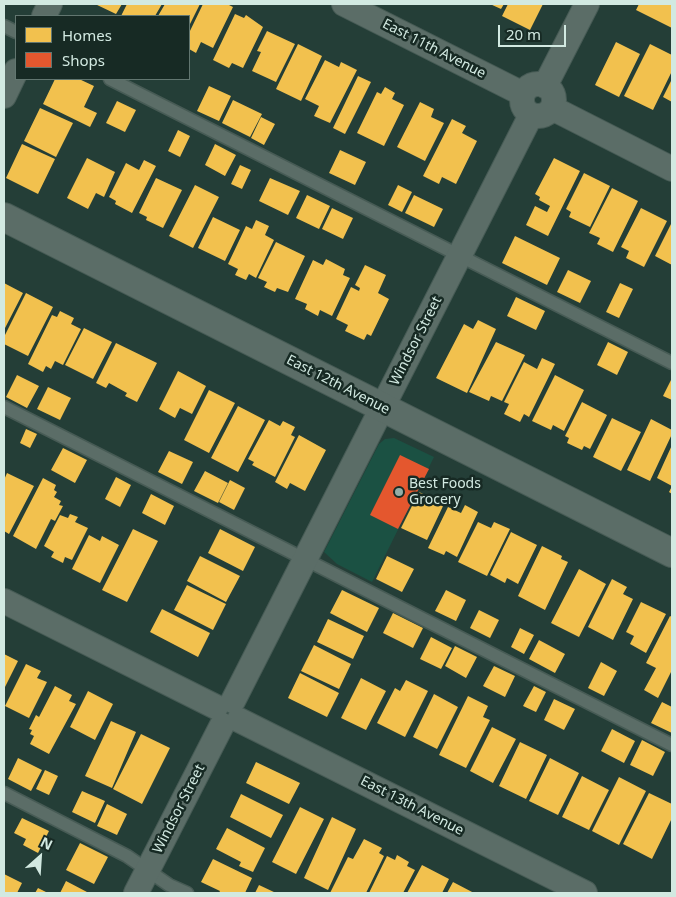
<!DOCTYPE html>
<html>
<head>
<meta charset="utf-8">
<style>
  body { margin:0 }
  #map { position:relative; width:676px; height:897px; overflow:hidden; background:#243e37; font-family:"Noto Sans",sans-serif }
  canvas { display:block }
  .frame { position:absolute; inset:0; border:5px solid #d2e9e1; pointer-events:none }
  .legend { position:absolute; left:15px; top:15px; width:175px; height:65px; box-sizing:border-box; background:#172a24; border:1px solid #627670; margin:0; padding:6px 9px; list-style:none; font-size:15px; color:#d2e9e1 }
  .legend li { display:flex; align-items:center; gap:10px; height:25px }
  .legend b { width:25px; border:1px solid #627670 }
  .north { position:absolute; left:15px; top:832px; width:50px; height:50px; -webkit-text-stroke:4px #172a24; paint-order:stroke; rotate:26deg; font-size:14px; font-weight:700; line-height:20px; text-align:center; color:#d2e9e1 }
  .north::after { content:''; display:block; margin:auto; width:18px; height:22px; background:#d2e9e1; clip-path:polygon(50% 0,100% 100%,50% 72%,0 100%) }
  .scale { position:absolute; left:498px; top:25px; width:68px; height:22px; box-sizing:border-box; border:2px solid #d2e9e1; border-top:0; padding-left:6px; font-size:15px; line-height:18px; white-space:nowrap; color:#d2e9e1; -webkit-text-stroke:4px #172a24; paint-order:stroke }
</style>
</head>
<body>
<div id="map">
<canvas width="676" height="897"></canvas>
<div class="frame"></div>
<ul class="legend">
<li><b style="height:14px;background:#f2c14e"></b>Homes</li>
<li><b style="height:14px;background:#e4572e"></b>Shops</li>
</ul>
<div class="north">N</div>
<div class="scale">20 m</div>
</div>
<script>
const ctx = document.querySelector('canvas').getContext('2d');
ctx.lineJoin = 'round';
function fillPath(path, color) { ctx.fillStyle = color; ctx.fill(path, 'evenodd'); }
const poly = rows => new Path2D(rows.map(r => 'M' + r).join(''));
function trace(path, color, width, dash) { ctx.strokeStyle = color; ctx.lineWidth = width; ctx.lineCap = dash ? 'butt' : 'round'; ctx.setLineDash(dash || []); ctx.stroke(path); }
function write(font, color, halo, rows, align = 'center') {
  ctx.font = font + ' "Noto Sans",sans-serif'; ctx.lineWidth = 5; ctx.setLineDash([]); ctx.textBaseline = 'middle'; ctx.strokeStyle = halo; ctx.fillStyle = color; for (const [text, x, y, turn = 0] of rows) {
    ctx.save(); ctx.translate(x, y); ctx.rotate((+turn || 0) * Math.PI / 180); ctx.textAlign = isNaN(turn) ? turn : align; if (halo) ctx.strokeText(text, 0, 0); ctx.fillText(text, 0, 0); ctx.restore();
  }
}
const built = poly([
  [394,438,434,457,372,582,337,564,324,552,379,444,385,439]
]);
const homes = poly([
  [95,4,122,4,116,14],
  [127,4,162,4,155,16,121,16],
  [165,4,200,4,189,26,189,16,158,16],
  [203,4,227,4,233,7,213,48,201,42,196,53,189,49,189,33],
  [490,4,504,4,501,9],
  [508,4,543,4,530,30,502,16],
  [639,4,672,4,672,28,636,10],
  [235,14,244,18,246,15,263,27,243,68,232,63,229,68,213,60],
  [267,31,295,44,276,82,252,71,261,52,257,51],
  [616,42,640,54,619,97,595,85],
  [298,44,322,56,301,101,276,89],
  [650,44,672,55,672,71,653,110,624,96],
  [325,60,339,67,341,62,357,70,330,123,314,116,319,106,305,99],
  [358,76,371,82,345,134,333,128],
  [55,79,79,79,94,86,84,107,97,113,90,127,43,104],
  [672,79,672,102,663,97],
  [209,86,231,96,219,121,197,111],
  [385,87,395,93,392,99,404,105,384,146,357,133,377,92,381,94],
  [233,100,262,114,250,137,222,123],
  [117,101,136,110,125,132,106,123],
  [420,102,434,109,431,117,444,123,425,161,397,147],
  [40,108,73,123,56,157,24,141],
  [261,117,275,124,264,145,251,138],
  [452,119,466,126,462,133,477,141,456,184,442,177,439,184,423,176],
  [178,130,190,136,180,157,168,151],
  [22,144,55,159,38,194,6,178],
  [215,144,236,155,225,176,205,165],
  [340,150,366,162,355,185,329,173],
  [87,158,115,172,104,197,96,193,88,209,67,198],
  [554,158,580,171,548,236,526,225,535,206,547,212,550,206,539,200,540,197,535,194],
  [144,160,156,166,132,213,115,204,116,201,109,197,126,163,139,170],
  [240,165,251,170,242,189,231,184],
  [584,173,610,186,590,227,569,217,571,212,566,209],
  [156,178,182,190,163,228,146,220,147,217,139,213],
  [270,178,300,191,288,215,259,201],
  [195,185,219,197,193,248,169,236],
  [398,185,412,192,402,212,388,205],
  [612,188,638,201,613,252,597,244,600,238,589,233],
  [307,195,330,206,319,229,296,218],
  [414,195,443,209,434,227,405,213],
  [332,208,353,218,343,239,322,229],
  [641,208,667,221,644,267,626,258,629,251,621,247],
  [213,217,240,230,225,261,198,248],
  [256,220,269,226,265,235,274,240,256,278,249,274,246,280,235,275,238,269,228,264,246,226,252,229],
  [672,222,672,265,655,256],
  [515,236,560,258,547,285,502,263],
  [276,242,305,256,288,292,277,288,275,292,264,287,267,282,258,278],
  [326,259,345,269,343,275,350,278,332,316,320,310,318,316,305,309,307,304,295,299,313,260,323,265],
  [365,265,386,275,378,293,389,299,371,336,367,334,364,340,345,331,348,325,336,319,351,287,359,291,360,288,355,285],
  [568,270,591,281,580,303,557,292],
  [4,283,23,293,4,330],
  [620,283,633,289,619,318,606,312],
  [26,293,53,307,28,356,4,344,4,337],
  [516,297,545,311,536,330,507,316],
  [60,311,74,318,71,324,81,329,63,365,55,361,51,369,46,366,43,372,28,364,52,315,57,317],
  [478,320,496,329,467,393,436,378,464,324,473,329],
  [84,328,112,342,93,379,65,365],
  [496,342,525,355,502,401,491,396,489,401,469,392],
  [608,342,628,352,617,375,597,365],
  [116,343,157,363,137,402,125,396,127,393,109,383,106,388,96,383],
  [542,358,555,364,529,417,524,414,520,422,504,414,509,404,504,402,524,362,537,369],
  [178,371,206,386,192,414,180,408,175,418,159,409],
  [17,375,39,386,27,408,6,397],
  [555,375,584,390,564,431,553,425,551,430,532,421],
  [672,378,672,400,663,396],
  [48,387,71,398,60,420,37,409],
  [209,390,235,403,209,453,184,440],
  [582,402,607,415,590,449,584,446,582,450,567,443,569,438,565,436],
  [238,406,265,420,238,472,211,458],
  [612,418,641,432,621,471,593,457],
  [651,419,672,430,672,434,650,481,627,470],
  [269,420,280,426,283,421,295,427,291,435,295,437,275,477,252,465,254,462,248,459],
  [26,429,37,434,30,448,20,443],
  [299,435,326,450,305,491,290,483,287,489,275,482],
  [672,445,672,494,669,492,672,486,657,478],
  [63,448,87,460,75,483,51,470],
  [169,451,193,462,182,484,158,472],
  [205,471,228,483,218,503,194,491],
  [7,473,34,486,9,534,4,531,4,480],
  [116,477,131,485,120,507,105,499],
  [43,478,56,485,54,490,57,492,54,497,61,501,59,505,63,506,55,521,51,519,36,549,13,536],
  [230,480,245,488,234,510,219,502],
  [419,492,444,504,427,540,401,528],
  [151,494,174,506,165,525,142,513],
  [465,505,478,512,457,557,446,551,444,555,428,548,448,507,461,513],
  [70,514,78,517,75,522,88,528,72,560,65,557,63,563,51,557,54,552,44,546,60,515,68,518],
  [478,522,491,528,494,522,510,529,487,576,458,562],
  [133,529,158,541,127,602,102,590],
  [220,529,255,547,243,571,208,553],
  [511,532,537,545,518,584,507,578,505,583,490,575],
  [89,535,100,541,102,536,119,545,100,583,72,569],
  [542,546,562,556,561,559,568,562,545,610,518,596],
  [200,556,240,576,226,602,187,581],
  [387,556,414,569,402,592,376,579],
  [579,569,606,584,579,637,551,623],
  [612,579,627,587,623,594,633,599,613,640,588,627],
  [187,585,226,604,213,630,174,610],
  [342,590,379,608,367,632,330,613],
  [446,590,466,600,456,621,435,611],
  [641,602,666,614,646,653,630,644,634,636,626,632],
  [162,609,210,633,198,657,150,632],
  [479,610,499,620,490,638,470,628],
  [393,613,423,628,413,648,383,633],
  [670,616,672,617,672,670,658,698,644,690,656,668,646,663],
  [328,619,364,636,353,659,317,642],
  [520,628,534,635,524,654,511,647],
  [431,637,452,648,441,669,420,659],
  [539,640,565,654,555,673,529,659],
  [314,645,351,664,339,689,301,671],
  [455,646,477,657,466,678,445,666],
  [4,654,18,661,4,689],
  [601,662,617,671,604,696,588,688],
  [26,664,41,671,37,678,47,682,29,718,5,706],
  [494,666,515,676,505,697,483,686],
  [300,673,339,693,327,717,288,698],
  [361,678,386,691,366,730,341,718],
  [406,680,428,691,405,737,377,723,395,688,400,691],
  [55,686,72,695,69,701,76,704,49,754,30,744,34,736,30,734,32,730,29,729,36,715,39,717],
  [534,686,546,692,536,712,523,706],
  [88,691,113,704,95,740,70,727],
  [434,694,458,707,437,749,413,737],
  [468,696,488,706,483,717,490,720,466,768,439,755],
  [554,699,575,709,564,730,544,720],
  [662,702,672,707,672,733,651,723],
  [111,721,136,732,112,788,85,776],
  [492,727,516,739,493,783,470,771],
  [612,729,635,741,624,763,601,751],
  [141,734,170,748,142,804,113,789],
  [642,740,665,752,653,776,630,765],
  [520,742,547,755,526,799,499,786],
  [18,758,42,770,31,791,8,779],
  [550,758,579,773,558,815,529,801],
  [256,762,300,783,289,804,246,783],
  [45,770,58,776,49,795,36,789],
  [582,776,609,790,589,830,562,817],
  [619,777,646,791,619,845,592,831],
  [82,791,105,801,95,823,72,812],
  [649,793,672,804,672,818,652,859,623,844],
  [241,794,283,815,271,838,230,817],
  [107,804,127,814,117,835,97,826],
  [300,807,324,819,296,874,272,862],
  [332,817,356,829,328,890,304,878],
  [22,818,49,831,38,853,23,845,26,839,14,833],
  [227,828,265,848,253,872,239,866,241,862,216,849],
  [364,839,382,848,379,853,384,856,366,893,330,893,348,857,353,859],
  [80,843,108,857,94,884,66,870],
  [397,855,409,862,407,866,415,870,403,893,369,893,387,856,395,860],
  [213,859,252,878,245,893,219,893,220,891,201,882],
  [422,865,449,879,442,893,407,893],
  [4,874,22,883,17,893,4,893],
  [66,881,87,892,86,893,60,893],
  [453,882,474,893,447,893],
  [259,885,276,893,255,893],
  [38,888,48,893,35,893]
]);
const shops = poly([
  [400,455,429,469,398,529,370,515]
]);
const lane = poly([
  [4,26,16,32],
  [110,79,672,363],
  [4,407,672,745],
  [4,793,127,856,169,885,187,893]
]);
const street = poly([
  [344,4,523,94],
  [44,16,50,4],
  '522 100a16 16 0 1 1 32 0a16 16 0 1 1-32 0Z',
  [545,86,587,4],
  [4,96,16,71],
  [552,108,672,169],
  [4,601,216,707],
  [233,701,531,115],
  [239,720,585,893],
  [136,893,222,725]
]);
const secondary = poly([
  [4,217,672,553]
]);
const markers = [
  [399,492,5,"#95ada6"]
];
const streetNames = [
  ["East 11th Avenue",434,49,27],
  ["Windsor Street",416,341,-63],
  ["East 12th Avenue",338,385,27],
  ["East 13th Avenue",412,806,27],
  ["Windsor Street",179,809,-63]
];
const poiNames = [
  ["Best Foods",409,484],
  ["Grocery",409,500]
];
fillPath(built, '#1b5143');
fillPath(homes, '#f2c14e');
fillPath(shops, '#e4572e');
trace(lane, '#475b55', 15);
trace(street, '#475b55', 26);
trace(secondary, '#475b55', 30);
trace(lane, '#5b6d67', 12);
trace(street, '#5b6d67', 24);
trace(secondary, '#5b6d67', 28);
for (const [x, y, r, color] of markers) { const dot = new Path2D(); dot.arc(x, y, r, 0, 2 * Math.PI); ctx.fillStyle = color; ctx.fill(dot); trace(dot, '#172a24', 2); }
write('14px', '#d2e9e1', '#172a24', streetNames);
write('14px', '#d2e9e1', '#172a24', poiNames, 'left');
</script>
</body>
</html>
